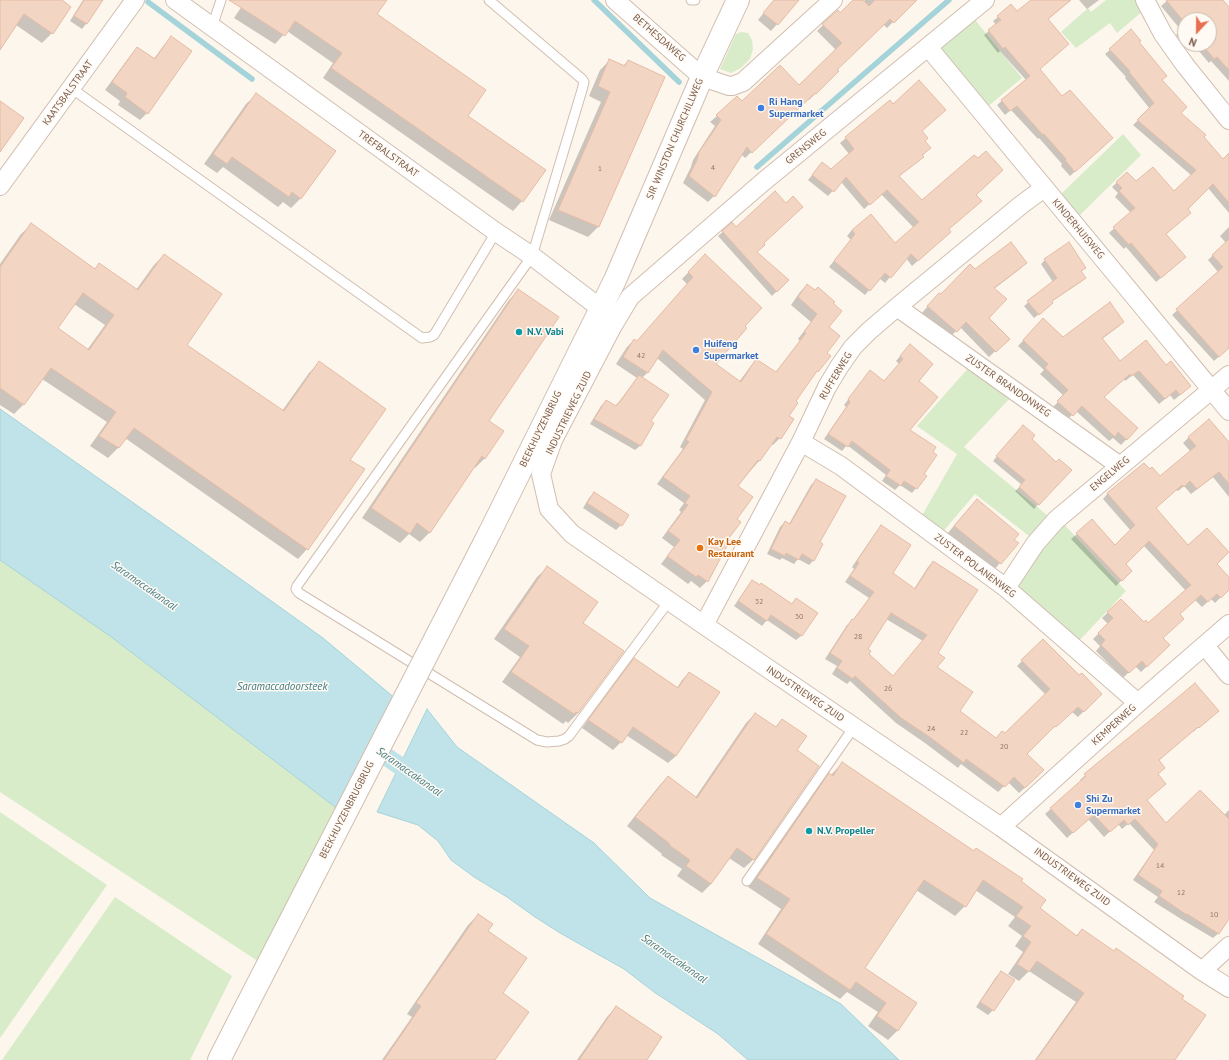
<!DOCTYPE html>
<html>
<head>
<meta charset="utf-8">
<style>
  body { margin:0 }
  #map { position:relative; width:1229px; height:1060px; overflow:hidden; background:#fdf6ec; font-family:"PT Sans",sans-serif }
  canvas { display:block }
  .north { position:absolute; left:1177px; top:12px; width:40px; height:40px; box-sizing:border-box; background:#fffaf3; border:1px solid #cabbb1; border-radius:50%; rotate:202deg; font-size:11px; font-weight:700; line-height:16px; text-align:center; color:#7a5c4d }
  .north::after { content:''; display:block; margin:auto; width:14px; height:18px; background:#e76f51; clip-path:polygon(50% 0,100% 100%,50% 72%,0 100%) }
</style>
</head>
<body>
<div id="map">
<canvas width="1229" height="1060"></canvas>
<div class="north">N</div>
</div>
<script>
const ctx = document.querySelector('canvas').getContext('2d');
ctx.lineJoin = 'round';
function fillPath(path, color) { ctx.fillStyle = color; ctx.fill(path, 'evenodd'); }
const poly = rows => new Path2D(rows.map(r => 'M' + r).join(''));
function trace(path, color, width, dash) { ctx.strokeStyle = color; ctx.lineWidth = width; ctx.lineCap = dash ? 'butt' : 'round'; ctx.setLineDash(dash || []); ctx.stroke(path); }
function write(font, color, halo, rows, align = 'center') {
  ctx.font = font + ' "PT Sans",sans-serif'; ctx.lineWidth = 3; ctx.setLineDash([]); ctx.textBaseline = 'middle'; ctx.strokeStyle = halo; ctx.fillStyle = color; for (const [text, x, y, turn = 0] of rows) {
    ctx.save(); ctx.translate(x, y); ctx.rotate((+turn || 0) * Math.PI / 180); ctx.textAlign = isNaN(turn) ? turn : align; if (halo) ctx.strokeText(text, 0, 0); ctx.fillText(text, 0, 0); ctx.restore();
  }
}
const green = poly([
  [1106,0,1139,0,1143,11,1117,33,1110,23,1076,48,1061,32,1088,8,1091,12],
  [972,16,1022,78,986,108,941,56,940,46],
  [741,32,748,33,752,40,753,49,750,59,741,68,731,73,720,69,736,34],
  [1123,134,1141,155,1079,216,1060,195],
  [971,365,1013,395,964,447,1048,516,1029,536,975,494,940,535,920,519,957,454,917,426],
  [1062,522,1126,591,1077,643,1017,587,1018,576],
  [0,560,110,636,351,819,276,973,0,792],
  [0,812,107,885,0,1038],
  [115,897,232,976,190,1060,2,1060]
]);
const water = poly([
  [0,409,189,542,323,638,396,699,351,819,110,636,0,560,0,409],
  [427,709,457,747,594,843,650,898,841,1004,899,1060,748,1060,718,1034,654,992,624,969,560,933,535,917,507,897,474,877,451,860,438,841,418,825,377,812,427,709]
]);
const shadow = poly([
  [0,0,60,0,70,7,52,33,42,43,16,25,0,48],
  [83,0,102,0,86,24,82,29,70,21],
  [246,0,386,0,376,14,467,116,522,201,513,211,323,78,333,63,287,31,275,44,234,18],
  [774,0,798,0,771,31,758,20],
  [860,0,863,2,865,0,915,0,887,28,883,24,836,70,838,71,809,100,808,99,745,158,741,154,714,196,708,202,683,183,691,167,693,160,715,126,710,122,717,116,742,103,799,87,836,50,817,31,823,25],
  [1033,0,1071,0,1047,20,1039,69,1062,97,1107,143,1070,176,1061,166,1062,164,1039,138,1038,139,1011,110,1005,115,997,105,1026,80,1000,51,998,53,984,35,996,25,993,21,998,17,1017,13],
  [1079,0,1099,0,1087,9],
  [1168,0,1222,0,1229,9,1229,81,1211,61,1209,63,1193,44,1187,49,1176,35,1181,30,1161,6],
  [1185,20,1209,20,1209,44,1185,44],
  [171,38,147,113,140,120,118,105,120,101,105,90,130,56,137,48,153,60,164,45],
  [1138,42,1179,114,1223,160,1229,159,1229,213,1208,188,1186,209,1165,235,1180,262,1156,282,1126,247,1124,249,1109,233,1131,213,1115,197,1118,193,1112,187,1127,173,1136,183,1174,193,1192,176,1133,125,1150,109,1125,78,1126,77,1105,54,1110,50],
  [610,60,623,66,628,61,664,77,598,227,588,237,549,220,601,102,589,96,600,70],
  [256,95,301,198,291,208,283,202,278,207,223,167,217,173,204,164,246,104],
  [890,101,921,131,924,141,930,148,922,156,917,162,898,177,922,201,975,195,948,230,945,237,912,266,906,258,885,283,879,278,865,295,829,267,851,240,847,236,852,230,895,245,914,228,881,194,864,209,841,182,828,196,808,180,817,169,831,171,849,154,840,143],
  [732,224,736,228,763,243,756,252,788,280,772,296,718,236],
  [31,225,94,270,99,265,136,290,154,265,164,255,185,345,282,411,309,373,319,363,348,461,307,549,298,559,125,438,118,448,108,458,90,446,107,422,42,379,24,404,14,414,0,405,0,264,21,234],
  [74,304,105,325,87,350,56,328],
  [1229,227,1229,348,1214,361,1172,315,1218,272,1208,260,1226,243,1220,236],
  [1069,244,1085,267,1081,272,1085,278,1081,282,1051,302,1048,307,1034,318,1024,306,1053,282,1041,264,1045,260],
  [705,255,743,327,714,364,739,382,750,367,757,360,775,373,800,341,798,339,811,322,791,305,800,292,807,285,827,327,825,353,829,356,811,378,795,401,788,416,780,438,773,445,771,444,759,461,737,486,736,520,727,539,729,540,707,581,700,588,691,581,688,584,661,564,674,547,662,538,681,512,679,510,684,503,657,484,683,449,680,447,705,400,657,358,647,373,642,378,649,421,652,423,640,446,635,450,590,424,601,406,606,401,615,407,637,378,616,364,627,347,634,340,636,342,687,284,682,279],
  [1026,263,1020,269,994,289,987,318,1008,339,989,357,960,327,950,337,922,313,933,300,941,296,975,270],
  [518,291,488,421,485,458,475,468,474,467,430,532,420,542,409,534,400,543,362,518,509,300],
  [1043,320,1063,338,1123,322,1118,327,1102,339,1119,362,1185,391,1174,400,1170,395,1159,404,1133,375,1125,381,1124,379,1103,397,1137,428,1121,445,1113,438,1109,441,1076,411,1067,420,1053,407,1064,396,1040,374,1044,370,1018,346],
  [905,350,917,381,908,430,932,452,923,474,926,476,912,493,900,485,895,490,882,481,886,475,847,445,842,451,824,439,846,407,844,405,866,376,884,382,899,364,896,361],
  [1019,430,1030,439,1056,463,1070,470,1034,509,1015,491,1022,485,993,461],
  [1189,437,1229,444,1229,497,1213,477,1191,494,1184,486,1178,491,1176,490,1155,508,1188,546,1216,564,1229,578,1229,589,1215,603,1211,599,1202,607,1195,600,1179,614,1162,638,1169,645,1141,672,1135,666,1123,678,1096,651,1100,646,1093,639,1108,624,1102,618,1121,600,1144,623,1148,624,1186,591,1143,545,1125,564,1131,571,1116,586,1071,539,1077,534,1115,547,1131,531,1103,499,1108,493,1160,477,1191,452,1183,443],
  [816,480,818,542,814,560,809,565,798,559,794,564,782,558,780,560,767,554,780,527,785,522,789,524,811,485],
  [594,493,621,525,616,530,583,508,589,498],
  [970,507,1000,563,993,571,947,534],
  [881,527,891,573,914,589,928,567,933,562,937,653,936,668,958,711,996,739,1005,735,1046,695,1017,666,1043,640,1079,677,1101,694,1078,717,1072,712,1050,731,1049,730,1025,754,1038,776,1019,793,1008,782,998,792,961,764,958,768,925,743,896,723,850,681,847,684,832,674,837,666,825,659,847,625,853,621,869,598,845,582,854,569,852,567,876,532],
  [886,619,923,641,893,677,868,654,867,649],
  [547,568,582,623,578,713,568,723,566,721,563,724,502,682,520,657,494,639,537,577],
  [752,581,791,605,796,600,816,614,801,636,796,640,767,620,762,626,734,606,748,586],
  [634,659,677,688,682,680,689,673,718,693,676,756,668,763,626,735,621,742,613,750,582,728,627,667],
  [755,714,775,728,782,720,795,751,754,859,744,868,729,858,711,884,702,893,677,876,682,869,661,855,662,854,627,826,659,786,668,777,695,798,746,723],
  [1212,716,1193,732,1192,731,1158,761,1157,774,1146,800,1166,824,1224,815,1229,810,1229,917,1219,933,1213,938,1181,919,1154,902,1158,897,1133,880,1154,850,1129,823,1122,829,1118,824,1104,837,1088,819,1067,838,1045,814,1081,782,1080,780,1102,760],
  [842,763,974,852,1020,882,1039,908,1076,936,1082,930,1181,999,1174,1060,1035,1060,1076,1002,1029,971,1019,981,1008,974,1023,952,1015,946,1022,936,1008,926,1015,917,975,890,965,906,955,916,916,890,864,968,916,1003,898,1030,888,1040,868,1026,878,1012,847,992,840,999,758,944,781,909,748,887,820,784,829,774,831,775],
  [478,915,487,931,501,994,494,1060,382,1060,412,1017,407,1014,468,925],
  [1001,972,993,1010,988,1015,976,1007,996,977],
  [616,1007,645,1060,577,1060,607,1017]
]);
const stream = poly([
  [594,0,679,82],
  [148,2,252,79],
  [757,167,949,0]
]);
const canal = poly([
  [367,743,420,780]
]);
const building = poly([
  [0,0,62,0,71,7,53,34,24,14,0,50,0,0],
  [84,0,103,0,87,24,74,16,84,0],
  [229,0,387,0,377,14,486,90,468,116,546,170,523,202,331,68,342,53,295,21,285,36,229,0],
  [774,0,799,0,778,25,763,13,774,0],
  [853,0,863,0,869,6,875,0,917,0,894,23,890,19,837,70,839,71,816,94,815,93,752,153,747,147,715,197,689,176,697,160,699,152,721,120,716,115,737,96,742,101,780,65,799,85,842,43,822,24,838,10,840,13,853,0],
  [1031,0,1071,0,1048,19,1069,44,1040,69,1062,96,1070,90,1113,138,1075,172,1065,160,1066,159,1044,134,1043,135,1017,106,1010,111,1001,100,1030,76,1005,47,1003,49,988,30,1001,20,997,16,1011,4,1017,11,1031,0],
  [1166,0,1223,0,1229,7,1229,70,1217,57,1214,59,1202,44,1209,44,1209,20,1185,20,1185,23,1166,0],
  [1131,29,1141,41,1139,42,1167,76,1162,80,1187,107,1181,113,1206,135,1204,137,1223,159,1229,153,1229,203,1213,184,1188,209,1191,213,1166,234,1186,257,1161,278,1131,243,1129,245,1113,227,1135,208,1119,191,1122,188,1116,182,1127,172,1136,181,1153,167,1174,191,1196,170,1137,120,1154,103,1129,72,1130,71,1109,49,1131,29],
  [171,36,192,51,148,114,125,97,127,93,112,82,137,47,155,59,171,36],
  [609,59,625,66,628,60,665,77,599,227,558,210,610,92,598,86,609,59],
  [919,80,946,110,922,131,928,138,925,141,931,148,922,155,924,157,899,176,922,200,974,155,978,158,986,151,1003,170,976,195,982,201,949,229,951,232,918,261,911,254,891,278,885,273,870,291,834,261,855,234,852,230,871,214,895,243,919,222,887,190,870,205,846,177,834,192,812,175,822,162,831,169,854,149,845,137,890,100,893,104,919,80],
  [256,93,336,151,301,199,292,192,289,197,232,157,227,164,213,154,256,93],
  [0,101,24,118,0,152,0,101],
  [775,191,786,203,793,196,803,207,764,243,765,245,757,252,789,280,777,292,722,231,732,222,736,227,775,191],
  [31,223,95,269,99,263,138,290,164,254,222,294,187,345,284,411,319,361,386,409,350,460,365,469,308,550,134,428,119,448,99,436,116,412,51,368,24,405,0,388,0,267,31,223],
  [83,293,114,315,89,350,58,328,83,293],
  [1229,239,1229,348,1219,357,1176,309,1223,267,1212,255,1229,239],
  [1011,242,1027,263,994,288,1007,299,989,318,1010,339,996,352,966,322,957,332,927,306,939,293,941,294,970,264,975,269,1011,242],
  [1069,242,1086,268,1081,271,1086,278,1052,301,1053,303,1039,315,1027,301,1057,278,1044,259,1069,242],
  [705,254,762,308,745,326,747,328,716,364,741,382,756,359,776,372,806,333,804,332,817,314,798,297,807,284,815,290,818,287,835,302,833,303,842,311,829,327,840,336,827,353,831,356,818,372,817,371,796,401,798,403,789,416,794,419,781,439,777,437,760,461,758,460,738,486,753,497,737,519,741,522,729,538,730,540,708,582,698,575,696,577,667,556,680,540,668,531,688,505,685,503,690,496,663,477,689,442,686,440,712,392,663,350,648,373,623,357,634,339,637,341,693,277,688,272,705,254],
  [518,289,559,317,489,421,504,431,485,459,482,456,430,533,417,523,410,534,371,508,518,289],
  [1110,302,1124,322,1102,338,1120,361,1146,340,1166,365,1171,361,1191,386,1180,395,1176,390,1165,399,1139,371,1131,376,1130,374,1104,397,1138,428,1127,440,1118,432,1115,437,1082,406,1073,416,1057,401,1068,390,1045,368,1048,364,1023,340,1043,318,1063,337,1110,302],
  [910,344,933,364,919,381,938,397,910,430,936,447,933,452,937,455,924,474,927,476,917,489,904,481,901,486,886,476,890,470,852,441,848,447,828,434,850,402,848,399,870,370,884,381,903,359,900,356,910,344],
  [639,375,669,395,651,421,654,423,641,446,594,419,606,400,616,406,618,403,619,403,639,375],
  [1209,419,1229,442,1229,484,1219,472,1197,489,1190,481,1184,487,1182,485,1156,508,1188,545,1207,528,1229,552,1217,564,1229,577,1229,590,1221,598,1217,594,1208,602,1201,595,1180,614,1184,619,1163,638,1170,645,1147,667,1142,661,1129,673,1101,645,1105,640,1098,633,1113,618,1107,612,1121,599,1144,622,1146,620,1148,623,1191,585,1149,541,1126,564,1132,571,1122,581,1076,533,1092,519,1115,545,1135,525,1107,493,1144,463,1150,469,1152,467,1160,476,1196,446,1188,437,1209,419],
  [1023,425,1035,435,1032,439,1056,462,1059,459,1072,470,1039,505,1019,487,1025,480,996,456,1023,425],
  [816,479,846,496,820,542,823,544,814,561,802,554,799,560,786,553,785,556,771,549,785,521,790,524,816,479],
  [594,492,629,515,622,526,587,503,594,492],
  [977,499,1019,534,1014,540,1019,543,1001,564,954,526,977,499],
  [881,525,911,545,893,573,915,589,933,561,978,590,957,622,938,653,945,658,937,667,973,692,960,711,996,738,1002,731,1005,733,1050,689,1021,660,1043,639,1079,675,1082,673,1102,694,1084,712,1078,707,1056,727,1055,726,1027,754,1044,770,1025,788,1014,777,1005,787,966,759,964,763,931,738,901,718,855,676,853,679,837,668,842,661,830,653,852,619,853,620,874,592,850,576,859,563,857,561,881,525],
  [891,613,927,635,893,676,869,654,871,651,868,649,891,613],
  [547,566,598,602,583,623,624,651,578,713,576,712,574,714,511,672,529,646,504,629,547,566],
  [752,580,760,585,761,583,792,604,796,598,818,613,802,636,771,615,767,621,738,601,752,580],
  [634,658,678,688,689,672,720,692,676,756,633,727,622,743,588,720,634,658],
  [1195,683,1219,711,1199,728,1198,727,1159,760,1165,768,1158,774,1166,784,1147,800,1166,823,1200,790,1229,819,1229,919,1219,934,1187,914,1187,915,1159,896,1162,891,1138,875,1158,844,1135,819,1128,825,1124,820,1110,832,1094,815,1073,833,1050,808,1086,776,1084,774,1101,760,1153,718,1195,683],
  [755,713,776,727,782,719,807,736,797,750,819,766,754,860,737,848,711,884,686,866,690,860,669,845,670,844,635,817,668,776,697,798,755,713],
  [842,762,974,851,976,848,1023,879,1021,881,1046,900,1040,908,1077,936,1082,929,1114,951,1116,948,1184,996,1182,999,1206,1015,1175,1060,1036,1060,1084,993,1037,961,1029,972,1017,964,1031,942,1023,936,1031,926,1016,916,1023,907,983,880,966,907,924,880,865,968,917,1003,898,1031,877,1016,886,1003,856,982,850,990,766,934,790,899,757,878,829,773,833,776,842,762],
  [478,914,493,924,488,931,527,958,503,993,529,1012,495,1060,384,1060,421,1006,416,1003,478,914],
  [1001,971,1015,980,994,1011,980,1002,1001,971],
  [616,1006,662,1037,647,1060,579,1060,616,1006]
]);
const service = poly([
  [489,0,582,79,584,82,582,90,532,256,297,586,296,589,299,593,537,740,547,742,559,741,565,739,569,736,669,601],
  [691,0,695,0],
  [212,27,221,0],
  [71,88,422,338,430,337,434,335,496,232],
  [747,881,854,727]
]);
const minor = poly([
  [175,0,496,232,532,256,600,308],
  [615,0,702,77,729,86,732,86,743,82,833,0],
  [985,0,763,182,630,297,612,327,553,440,541,474,549,509,572,534,704,625,1001,827,1202,971,1229,988],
  [1145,0,1163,34,1185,65,1229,120],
  [928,47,1229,411],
  [0,186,135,0],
  [897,307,1120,466],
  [801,442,841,466,1006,588,1138,703],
  [1006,588,1035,544,1056,520,1229,375],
  [704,625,801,442,827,387,839,367,853,347,869,331,897,307,1021,205,1044,188],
  [1205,646,1229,675],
  [1001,827,1138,703,1229,624],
  [1202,971,1229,946]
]);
const tertiary = poly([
  [490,532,615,280,702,77,738,0],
  [219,1060,248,1003]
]);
const tertiaryBridge = poly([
  [248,1003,490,532]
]);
const markers = [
  [761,108,4,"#3f7fe0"],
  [519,332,4,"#0f9aa8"],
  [696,350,4,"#3f7fe0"],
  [700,548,4,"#e8710a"],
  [1078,805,4,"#3f7fe0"],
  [809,831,4,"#0f9aa8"]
];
const numberNames = [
  ["4",713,168],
  ["1",600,169],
  ["42",641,356],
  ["32",759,602],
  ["30",799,617],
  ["28",858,637],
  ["26",888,689],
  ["24",931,729],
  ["22",964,733],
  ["20",1004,747],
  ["14",1160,866],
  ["12",1181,893],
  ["10",1214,915]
];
const streetNames = [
  ["BETHESDAWEG",659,38,41],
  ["KAATSBALSTRAAT",68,93,-54],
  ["SIR WINSTON CHURCHILLWEG",675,139,-67],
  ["GRENSWEG",806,147,-39],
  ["TREFBALSTRAAT",388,154,36],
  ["KINDERHUISWEG",1078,229,50],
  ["RUFFERWEG",836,376,-59],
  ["ZUSTER BRANDONWEG",1008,386,35],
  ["INDUSTRIEWEG ZUID",569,413,-64],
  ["BEEKHUYZENBRUG",541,429,-64],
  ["ENGELWEG",1110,474,-40],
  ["ZUSTER POLANENWEG",975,566,37],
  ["INDUSTRIEWEG ZUID",805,694,34],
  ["KEMPERWEG",1114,725,-42],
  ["BEEKHUYZENBRUGBRUG",347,810,-63],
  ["INDUSTRIEWEG ZUID",1072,877,36]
];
const shopNames = [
  ["Ri Hang",769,102],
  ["Supermarket",769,114],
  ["Huifeng",704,344],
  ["Supermarket",704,356],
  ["Shi Zu",1086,799],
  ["Supermarket",1086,811]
];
const cultureNames = [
  ["N.V. Vabi",527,332],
  ["N.V. Propeller",817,831]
];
const foodNames = [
  ["Kay Lee",708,542],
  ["Restaurant",708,554]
];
const waterNames = [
  ["Saramaccakanaal",144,586,35],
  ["Saramaccadoorsteek",282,687],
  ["Saramaccakanaal",409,772,35],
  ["Saramaccakanaal",674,959,35]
];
fillPath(green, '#d8ecc9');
fillPath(water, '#bfe3e8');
trace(water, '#a5d3da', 1);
fillPath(shadow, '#0003');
trace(stream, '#a5d3da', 5.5);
trace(canal, '#bfe3e8', 18);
fillPath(building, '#f3d5c3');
trace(building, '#e6bba3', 1);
trace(service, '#d1beb0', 11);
trace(minor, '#d1beb0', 20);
trace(tertiary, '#d1beb0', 24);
trace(service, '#fff', 9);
trace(minor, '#fff', 18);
trace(tertiary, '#fff', 22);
trace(tertiaryBridge, '#d1beb0', 24, []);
trace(tertiaryBridge, '#fff', 22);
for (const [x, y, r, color] of markers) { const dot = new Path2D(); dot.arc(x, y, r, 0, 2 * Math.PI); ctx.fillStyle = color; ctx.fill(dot); trace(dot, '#fffaf3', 1.5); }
write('8px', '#987a6a', null, numberNames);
write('10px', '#7a5c4d', '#fffaf3', streetNames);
write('bold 10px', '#366cbe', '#fffaf3', shopNames, 'left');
write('bold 10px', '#0d838f', '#fffaf3', cultureNames, 'left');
write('bold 10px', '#c56008', '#fffaf3', foodNames, 'left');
write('italic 11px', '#437c86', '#fffaf3', waterNames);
</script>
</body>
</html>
